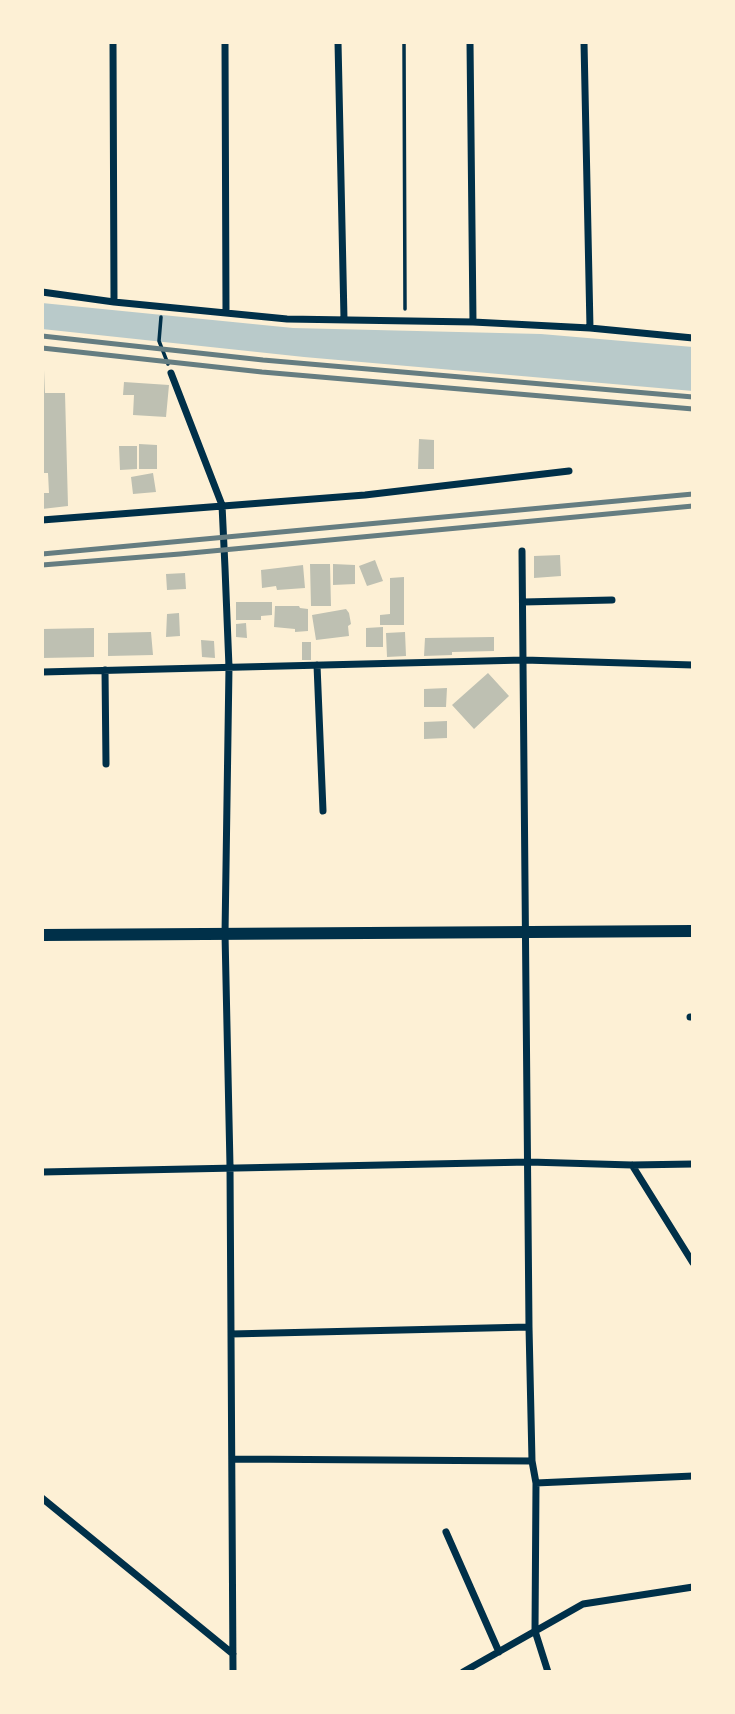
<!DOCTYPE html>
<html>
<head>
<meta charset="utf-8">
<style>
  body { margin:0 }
  #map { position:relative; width:735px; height:1714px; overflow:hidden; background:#fdf0d5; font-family:Jost,sans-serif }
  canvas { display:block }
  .frame { position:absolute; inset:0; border:44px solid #fdf0d5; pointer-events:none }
</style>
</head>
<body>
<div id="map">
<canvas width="735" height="1714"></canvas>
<div class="frame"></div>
</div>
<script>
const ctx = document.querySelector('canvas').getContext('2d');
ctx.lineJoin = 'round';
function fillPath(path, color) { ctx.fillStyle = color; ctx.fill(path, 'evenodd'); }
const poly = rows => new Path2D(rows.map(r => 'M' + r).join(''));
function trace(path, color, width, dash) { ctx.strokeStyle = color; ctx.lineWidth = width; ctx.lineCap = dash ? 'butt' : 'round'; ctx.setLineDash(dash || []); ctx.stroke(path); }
const green = poly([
  [42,303,293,328,541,334,693,347,693,391,304,357,42,329]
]);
const building = poly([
  [42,370,44,370,45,393,65,393,68,506,42,509,42,493,49,493,48,473,42,473],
  [124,382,169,385,166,417,133,415,134,395,123,395],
  [419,439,434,440,434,469,418,469],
  [139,444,157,445,157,469,139,469],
  [119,446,137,446,137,469,120,470],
  [153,473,156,492,133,494,131,477],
  [560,555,561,576,534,578,534,556],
  [375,560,383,581,367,586,359,566],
  [310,564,330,564,331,606,311,606],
  [333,564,355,565,355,584,333,585],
  [303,565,305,588,277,590,276,586,262,588,261,570],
  [185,573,186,589,167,590,166,574],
  [404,577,404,625,380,625,380,615,390,614,390,578],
  [236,602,272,602,272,615,261,616,261,620,236,620],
  [275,606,299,606,300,608,308,609,308,631,295,632,295,629,274,627],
  [346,609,349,613,351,624,348,626,349,636,316,640,312,615],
  [179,613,180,636,166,637,167,614],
  [246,623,247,638,236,637,236,624],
  [383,627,383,647,366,647,366,628],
  [94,628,94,657,42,658,42,629],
  [151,632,153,655,108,656,108,633],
  [405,632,406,656,387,657,386,633],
  [494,637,494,651,452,652,452,655,424,656,425,638],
  [201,640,214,641,215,658,202,657],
  [302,642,311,642,311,660,302,660],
  [488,673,509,696,474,729,452,705],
  [447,688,446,707,424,707,424,689],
  [447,721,447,738,424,739,424,722]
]);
const path = poly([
  [404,42,405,309],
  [161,317,159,341,168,364]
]);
const minor = poly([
  [113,42,114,302],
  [225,42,226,312],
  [338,42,344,319],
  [470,42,473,322],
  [584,42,590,328],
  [42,292,114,302,287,319,473,322,590,328,693,338],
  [171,373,222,505,225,568,229,667,225,934,230,1166,233,1672],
  [42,520,365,495,569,471],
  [522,551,529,1327,532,1461,536,1483,535,1631,548,1672],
  [523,602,612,600],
  [317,665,323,811],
  [105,670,106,764],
  [42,672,524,660,693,665],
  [690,1017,693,1017],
  [632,1165,693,1263],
  [42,1172,529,1162,632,1165,693,1164],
  [231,1334,529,1327],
  [232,1459,532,1461],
  [536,1483,693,1476],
  [42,1498,233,1654],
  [446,1532,499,1652],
  [463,1672,583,1604,693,1587]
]);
const tertiary = poly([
  [42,935,693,931]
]);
const rail = poly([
  [42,336,263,360,693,397],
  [42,348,262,372,693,409],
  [42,554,693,494],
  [42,565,180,554,693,506]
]);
fillPath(green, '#b9caca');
fillPath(building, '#bec0b2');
trace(path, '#003049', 3.5);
trace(minor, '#003049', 7);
trace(tertiary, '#003049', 12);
trace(rail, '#657d81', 5);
</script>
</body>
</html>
